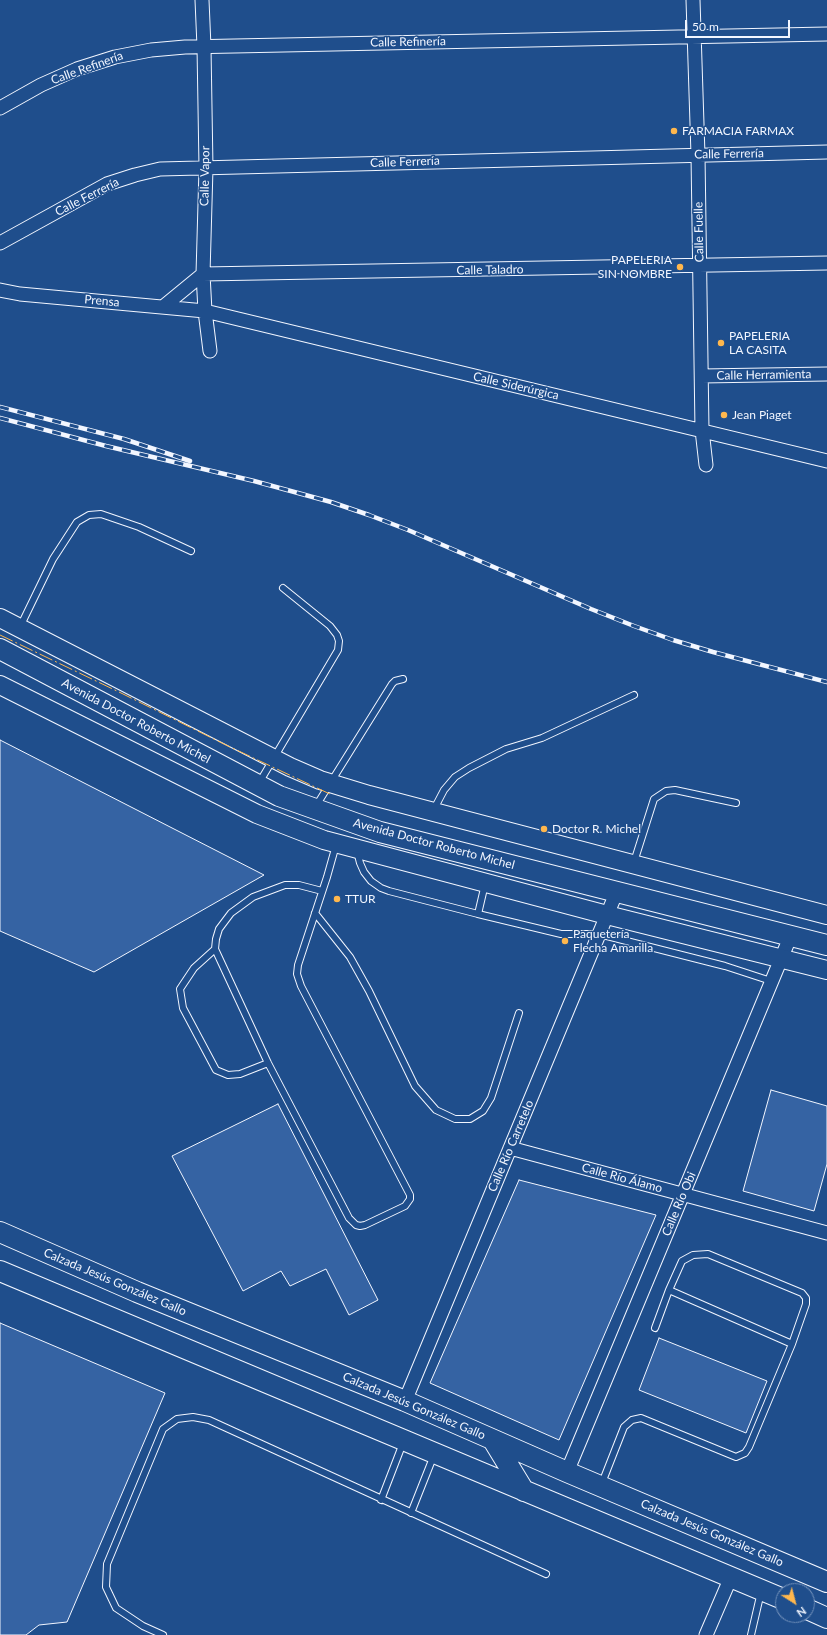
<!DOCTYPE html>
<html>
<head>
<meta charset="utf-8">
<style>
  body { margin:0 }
  #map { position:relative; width:827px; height:1635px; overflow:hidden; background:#1f4e8c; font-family:Lato,sans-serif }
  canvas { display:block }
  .north { position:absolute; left:775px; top:1583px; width:40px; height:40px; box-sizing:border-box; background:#1f4e8c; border:1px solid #7391ba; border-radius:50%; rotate:144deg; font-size:11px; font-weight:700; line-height:16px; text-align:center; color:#f2f6ff }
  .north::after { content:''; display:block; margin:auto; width:14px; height:18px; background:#ffb74d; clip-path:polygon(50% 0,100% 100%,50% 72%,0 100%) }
  .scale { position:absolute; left:685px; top:20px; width:105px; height:18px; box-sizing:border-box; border:2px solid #f2f6ff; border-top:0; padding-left:5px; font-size:12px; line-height:14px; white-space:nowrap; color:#f2f6ff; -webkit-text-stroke:3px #1f4e8c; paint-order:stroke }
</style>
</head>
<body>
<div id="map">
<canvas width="827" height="1635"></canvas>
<div class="north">N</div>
<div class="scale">50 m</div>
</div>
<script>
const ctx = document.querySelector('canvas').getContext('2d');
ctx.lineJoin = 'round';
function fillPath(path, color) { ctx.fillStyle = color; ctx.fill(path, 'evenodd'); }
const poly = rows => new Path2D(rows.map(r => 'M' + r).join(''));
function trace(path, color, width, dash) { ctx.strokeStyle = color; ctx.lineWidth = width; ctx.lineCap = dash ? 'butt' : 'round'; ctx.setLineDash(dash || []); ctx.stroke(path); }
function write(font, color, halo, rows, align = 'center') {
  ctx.font = font + ' Lato,sans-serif'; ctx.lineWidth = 3; ctx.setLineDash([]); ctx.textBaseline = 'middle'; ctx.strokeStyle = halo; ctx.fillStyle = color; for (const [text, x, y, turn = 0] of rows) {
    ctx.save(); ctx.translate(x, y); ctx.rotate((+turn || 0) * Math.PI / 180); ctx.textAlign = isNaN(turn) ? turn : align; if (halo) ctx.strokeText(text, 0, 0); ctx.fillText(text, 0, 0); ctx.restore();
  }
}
const building = poly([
  [0,740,264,875,94,972,0,931,0,740],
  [771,1090,827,1106,827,1164,814,1211,743,1191,771,1090],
  [278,1104,378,1300,349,1315,326,1269,290,1286,281,1271,243,1291,172,1156,278,1104],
  [519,1180,656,1215,559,1440,430,1383,519,1180],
  [0,1323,165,1393,67,1622,39,1625,26,1635,0,1635,0,1323],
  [659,1338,767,1381,746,1433,639,1390,659,1338]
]);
const service = poly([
  [20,627,53,559,77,522,89,515,101,514,139,527,191,551],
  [259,783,338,650,339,641,337,635,330,626,283,588],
  [316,806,392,684,395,681,403,679],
  [433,811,444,790,455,777,469,768,506,749,542,738,634,695],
  [357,851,360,863,364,872,371,881,381,888,389,891,478,914],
  [634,862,654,799,666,791,675,790,736,803],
  [485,884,478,914,561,934,599,934,725,966,771,981],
  [322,891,299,885,285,885,253,897,231,913,219,929,216,939,215,949,268,1063,349,1218,356,1225,360,1226,365,1225,405,1206,410,1199,410,1195,301,986,297,974,298,965,327,877,336,845],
  [315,913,350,957,369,991,415,1086,436,1110,455,1119,470,1119,483,1111,491,1098,519,1013],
  [215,949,194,968,180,989,183,1008,216,1070,228,1075,240,1074,268,1063],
  [669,1290,792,1344],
  [602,1483,624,1427,632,1420,641,1418,736,1457,745,1453,749,1447,792,1344,806,1304,806,1298,802,1293,708,1254,693,1255,682,1261,669,1290,655,1328],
  [381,1500,403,1443],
  [411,1513,434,1455],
  [163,1635,143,1626,116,1608,106,1587,107,1564,163,1429,177,1419,193,1417,209,1420,546,1574],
  [751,1635,761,1592]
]);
const minor = poly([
  [202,0,204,47,206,168,203,274,205,311,210,351],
  [693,0,698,155,702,430,706,465],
  [0,108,41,85,77,69,115,57,151,50,185,47,827,34],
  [0,243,107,184,135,175,160,169,827,152],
  [0,290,20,294,205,311,827,461],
  [164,306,203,274,827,263],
  [702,376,827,374],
  [510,1148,827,1233],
  [405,1401,617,891],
  [567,1472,791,935],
  [706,1635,731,1577]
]);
const secondary = poly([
  [0,618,290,767,320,780,369,795,827,915],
  [0,685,257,814,324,840,607,915,827,970]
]);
const primary = poly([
  [0,649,279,796,380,832,827,945],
  [0,1232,137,1292,405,1401,567,1472,827,1582],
  [0,1271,783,1599],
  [493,1440,524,1491],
  [807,1609,827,1618]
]);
const rail = poly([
  [0,407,124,439,190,461],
  [0,418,106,446,254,481,331,502,369,515,408,530,591,609,634,626,673,640,713,652,827,682]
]);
const power = poly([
  [0,635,119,692,228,746,332,795]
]);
const markers = [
  [674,131,4,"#ffb74d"],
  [680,267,4,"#ffb74d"],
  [721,343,4,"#ffb74d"],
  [724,415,4,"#ffb74d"],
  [544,829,4,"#ffb74d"],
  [337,899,4,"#ffb74d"],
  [565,941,4,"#ffb74d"]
];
const streetNames = [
  ["Calle Refinería",408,42,-1],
  ["Calle Refinería",87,68,-20],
  ["Calle Ferrería",729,154,-1],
  ["Calle Ferrería",405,162,-2],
  ["Calle Vapor",205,176,-89],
  ["Calle Ferrería",87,197,-27],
  ["Calle Fuelle",699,232,-91],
  ["Calle Taladro",490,270,-1],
  ["Prensa",102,301,5],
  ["Calle Herramienta",764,375,-1],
  ["Calle Siderúrgica",516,386,13],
  ["Avenida Doctor Roberto Michel",136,721,28],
  ["Avenida Doctor Roberto Michel",434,844,15],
  ["Calle Río Carretelo",511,1146,-67],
  ["Calle Río Álamo",622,1178,15],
  ["Calle Río Obi",679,1204,-67],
  ["Calzada Jesús González Gallo",115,1282,23],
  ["Calzada Jesús González Gallo",414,1406,23],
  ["Calzada Jesús González Gallo",712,1533,23]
];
const poiNames = [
  ["FARMACIA FARMAX",682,131],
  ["PAPELERIA",672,260,"right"],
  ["SIN NOMBRE",672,274,"right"],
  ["PAPELERIA",729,336],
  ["LA CASITA",729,350],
  ["Jean Piaget",732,415],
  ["Doctor R. Michel",552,829],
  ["TTUR",345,899],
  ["Paquetería",573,934],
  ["Flecha Amarilla",573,948]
];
fillPath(building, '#3563a3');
trace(building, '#f2f6ff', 1);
trace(service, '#f2f6ff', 8);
trace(minor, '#f2f6ff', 15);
trace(secondary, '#f2f6ff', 20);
trace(primary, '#f2f6ff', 22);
trace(service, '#1f4e8c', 6);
trace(minor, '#1f4e8c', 13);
trace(secondary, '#1f4e8c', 18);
trace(primary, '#1f4e8c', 20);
trace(rail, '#f2f6ff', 4.5);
trace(rail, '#1f4e8c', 3, [9]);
trace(power, '#ffb74d', 1, [14, 3, 2, 3]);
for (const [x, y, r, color] of markers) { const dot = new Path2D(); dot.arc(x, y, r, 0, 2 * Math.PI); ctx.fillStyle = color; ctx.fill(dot); trace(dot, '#1f4e8c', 1.5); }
write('12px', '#f2f6ff', '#1f4e8c', streetNames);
write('12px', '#f2f6ff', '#1f4e8c', poiNames, 'left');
</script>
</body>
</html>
